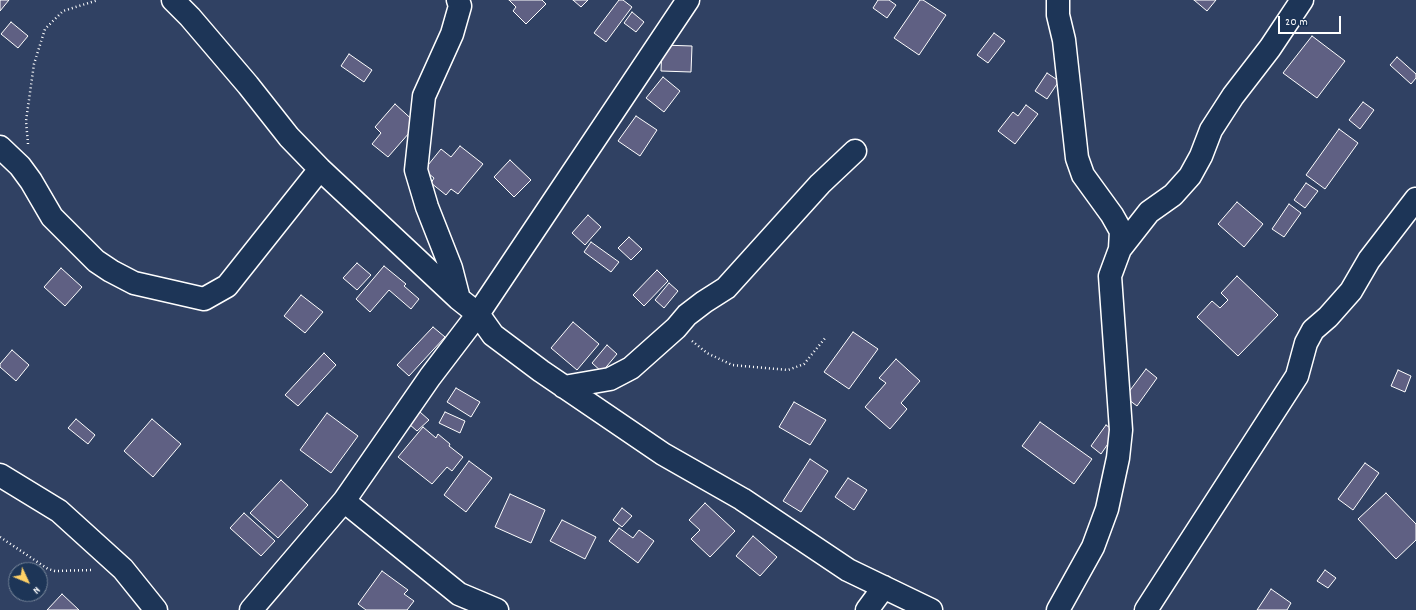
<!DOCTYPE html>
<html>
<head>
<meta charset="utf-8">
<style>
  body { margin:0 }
  #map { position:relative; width:1416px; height:610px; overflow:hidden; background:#304163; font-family:Dekko,sans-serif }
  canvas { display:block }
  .north { position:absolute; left:8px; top:562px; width:40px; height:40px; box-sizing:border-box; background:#1d3557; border:1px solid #77869a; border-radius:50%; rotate:134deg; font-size:11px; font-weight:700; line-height:16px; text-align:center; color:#fff }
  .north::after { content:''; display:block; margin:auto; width:14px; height:18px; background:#ffd166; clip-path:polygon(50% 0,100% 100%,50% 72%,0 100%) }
  .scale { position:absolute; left:1278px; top:16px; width:63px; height:18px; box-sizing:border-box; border:2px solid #fff; border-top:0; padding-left:5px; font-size:12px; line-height:14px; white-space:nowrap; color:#fff; -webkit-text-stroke:3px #1d3557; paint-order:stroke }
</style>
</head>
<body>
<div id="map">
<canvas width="1416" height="610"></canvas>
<div class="north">N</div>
<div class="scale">20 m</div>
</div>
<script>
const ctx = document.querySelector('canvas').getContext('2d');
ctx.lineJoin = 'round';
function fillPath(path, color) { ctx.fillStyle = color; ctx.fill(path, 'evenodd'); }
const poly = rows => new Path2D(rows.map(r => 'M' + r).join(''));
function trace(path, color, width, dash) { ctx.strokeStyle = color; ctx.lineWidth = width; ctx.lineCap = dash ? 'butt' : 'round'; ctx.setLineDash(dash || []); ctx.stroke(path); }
const building = poly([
  [0,0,9,0,0,11,0,0],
  [509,0,542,0,546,4,526,24,513,11,516,7,509,0],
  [573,0,588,0,581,7,573,0],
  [619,0,623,0,632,7,606,42,594,33,619,0],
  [878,0,889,0,896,5,887,18,873,8,878,0],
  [920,0,923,0,946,15,919,55,894,38,920,0],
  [1194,0,1216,0,1207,11,1194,0],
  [632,12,644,22,636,32,624,23,632,12],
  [11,22,28,36,18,48,1,34,11,22],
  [994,33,1005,41,988,63,977,55,994,33],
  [1312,36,1345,61,1317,98,1283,73,1312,36],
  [662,45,692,46,691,72,661,71,662,45],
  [349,54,372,70,364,82,341,66,349,54],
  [1397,57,1416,74,1416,78,1411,84,1390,65,1397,57],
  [1047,73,1059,81,1047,99,1035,91,1047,73],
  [663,77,680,91,664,112,646,98,663,77],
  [1363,102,1374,110,1360,129,1349,120,1363,102],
  [395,104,417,124,388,157,372,144,381,133,375,127,395,104],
  [1026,105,1038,114,1015,144,998,131,1013,112,1018,116,1026,105],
  [636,116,657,130,640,156,618,141,636,116],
  [1339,129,1358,143,1325,189,1306,175,1339,129],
  [460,146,483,164,458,194,451,189,446,195,431,183,434,178,424,170,441,149,451,157,460,146],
  [510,160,531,180,514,197,494,177,510,160],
  [1306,183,1318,191,1305,208,1294,200,1306,183],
  [1237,202,1263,224,1244,247,1218,224,1237,202],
  [1289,204,1301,213,1284,237,1272,229,1289,204],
  [588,215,601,227,585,245,572,233,588,215],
  [629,237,642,249,631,260,618,248,629,237],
  [591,242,619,262,611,272,584,252,591,242],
  [357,263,371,275,357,290,343,278,357,263],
  [384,266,406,284,404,286,419,299,411,309,389,290,370,312,356,299,384,266],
  [61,268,82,287,65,306,44,287,61,268],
  [657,270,668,281,644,306,633,295,657,270],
  [1237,276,1278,315,1238,356,1197,317,1212,301,1220,308,1228,300,1221,293,1237,276],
  [669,283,678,291,664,308,655,300,669,283],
  [301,295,323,312,305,333,284,316,301,295],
  [573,322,599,344,577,370,551,348,573,322],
  [433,327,445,337,409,376,397,365,433,327],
  [853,332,878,349,849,389,824,372,853,332],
  [607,345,617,354,602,372,592,363,607,345],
  [12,350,29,365,16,381,0,367,0,364,12,350],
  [324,353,336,365,298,406,285,395,324,353],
  [896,359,920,381,901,403,907,409,890,429,865,407,886,383,879,378,896,359],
  [1146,369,1157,378,1137,406,1125,397,1146,369],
  [1398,370,1411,376,1405,392,1391,386,1398,370],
  [456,388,480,402,471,417,447,402,456,388],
  [794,402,826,420,810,445,779,427,794,402],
  [420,412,429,420,417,431,409,424,420,412],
  [445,412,465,421,460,433,439,423,445,412],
  [327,413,358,436,331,473,300,450,327,413],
  [76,419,95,435,88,444,68,428,76,419],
  [152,419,181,444,153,477,124,451,152,419],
  [1040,422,1092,459,1074,484,1022,446,1040,422],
  [1106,425,1116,432,1101,454,1091,446,1106,425],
  [423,427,436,438,438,434,450,444,449,446,463,457,452,471,447,467,432,484,398,457,423,427],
  [810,459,828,471,801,512,783,501,810,459],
  [469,461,492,478,466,512,444,495,469,461],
  [1365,463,1379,473,1353,510,1338,499,1365,463],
  [848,478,867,490,854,510,835,497,848,478],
  [281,480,308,505,278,538,250,513,281,480],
  [1386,493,1416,524,1416,540,1396,559,1358,519,1386,493],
  [510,494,545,510,531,543,495,527,510,494],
  [705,503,735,531,710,557,691,539,700,530,689,520,705,503],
  [622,508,632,516,622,527,613,520,622,508],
  [244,513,275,541,261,556,230,528,244,513],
  [562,520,596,537,585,559,550,541,562,520],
  [619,528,633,538,639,530,654,541,638,563,609,541,619,528],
  [753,536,777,557,760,576,736,556,753,536],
  [1325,570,1336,578,1328,588,1317,581,1325,570],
  [382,571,408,590,404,594,414,601,407,610,366,610,358,604,382,571],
  [1271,589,1291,603,1287,610,1257,610,1271,589],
  [62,594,79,610,47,610,62,594]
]);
const path = poly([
  [28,144,26,121,34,64,45,29,63,11,98,0],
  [692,341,707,353,732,365,788,370,804,364,826,337],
  [0,537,48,569,55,571,92,570]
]);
const minor = poly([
  [173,0,190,17,248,85,289,137,320,169,459,299,478,314,493,335,541,371,663,454,742,499,848,570,931,610],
  [458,0,460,6,452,34,424,96,416,170,427,207,451,268,459,299],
  [1058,0,1058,15,1064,40,1077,158,1083,175,1112,215,1121,231,1120,249],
  [0,147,20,166,31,181,52,217,96,261,111,271,134,283,204,299,227,286,320,169],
  [564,387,610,379,631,368,676,328,687,315,704,302,726,288,820,184,855,151],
  [0,475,59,511,123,569,156,610],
  [344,501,459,594,497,610],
  [251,610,344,501,430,377,478,314,688,0],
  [867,610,884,587],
  [1058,610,1093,547,1107,509,1118,458,1121,430,1110,276,1120,249,1149,212,1173,195,1190,176,1201,156,1211,130,1233,96,1270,48,1302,0],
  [1146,610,1297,376,1306,343,1313,330,1328,317,1351,291,1369,260,1416,199]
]);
fillPath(building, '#5f6083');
trace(building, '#fff', 1);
trace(minor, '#fff', 25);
trace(path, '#fff', 2.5, [1, 3]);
trace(minor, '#1d3557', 22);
</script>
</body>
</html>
